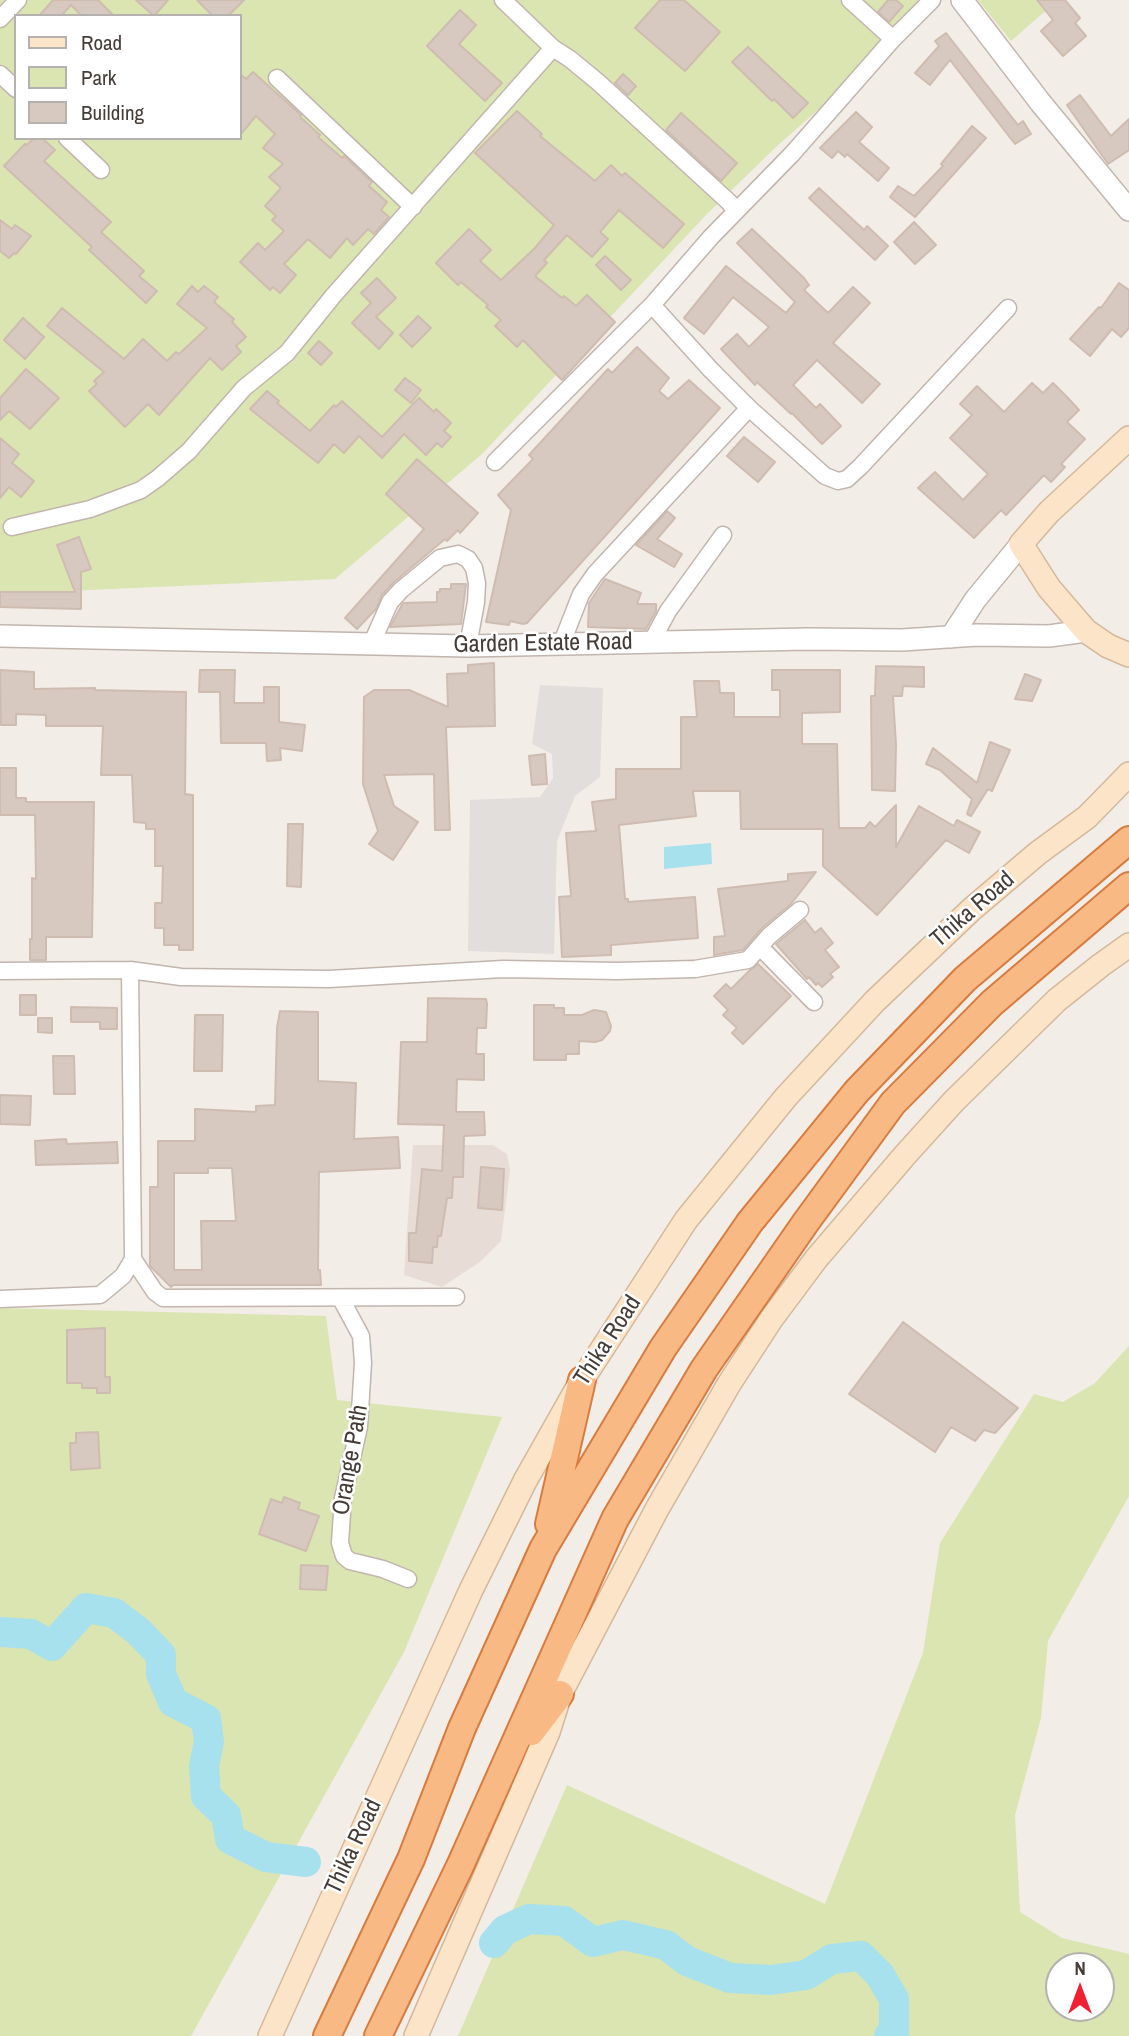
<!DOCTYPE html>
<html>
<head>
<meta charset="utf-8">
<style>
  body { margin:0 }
  #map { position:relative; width:1129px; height:2036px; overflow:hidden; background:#f3ede7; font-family:"Archivo Narrow",sans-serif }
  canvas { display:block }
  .legend { position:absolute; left:14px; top:14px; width:228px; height:126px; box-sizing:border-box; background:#fff; border:2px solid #b5b1af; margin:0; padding:9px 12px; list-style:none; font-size:21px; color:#463c37 }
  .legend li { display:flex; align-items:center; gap:14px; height:35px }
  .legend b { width:35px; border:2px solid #b5b1af }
  .north { position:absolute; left:1045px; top:1952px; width:70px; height:70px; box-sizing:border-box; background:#fff; border:2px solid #b5b1af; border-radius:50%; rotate:0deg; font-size:19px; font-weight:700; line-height:28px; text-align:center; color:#463c37 }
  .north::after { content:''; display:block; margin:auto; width:24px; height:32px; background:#f02132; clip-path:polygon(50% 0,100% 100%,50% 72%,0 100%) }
</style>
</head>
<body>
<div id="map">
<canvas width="1129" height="2036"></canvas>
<ul class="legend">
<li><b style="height:9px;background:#fce4c8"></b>Road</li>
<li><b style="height:19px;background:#dae5b2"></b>Park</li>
<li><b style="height:19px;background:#d7c9c0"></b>Building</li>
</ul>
<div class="north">N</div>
</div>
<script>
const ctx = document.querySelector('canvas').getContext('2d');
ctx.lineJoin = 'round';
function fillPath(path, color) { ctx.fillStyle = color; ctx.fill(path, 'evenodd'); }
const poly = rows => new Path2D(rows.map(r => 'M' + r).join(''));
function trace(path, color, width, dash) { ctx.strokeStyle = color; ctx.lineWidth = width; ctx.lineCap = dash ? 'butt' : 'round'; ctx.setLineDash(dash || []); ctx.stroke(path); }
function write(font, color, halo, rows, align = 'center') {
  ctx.font = font + ' "Archivo Narrow",sans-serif'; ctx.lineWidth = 5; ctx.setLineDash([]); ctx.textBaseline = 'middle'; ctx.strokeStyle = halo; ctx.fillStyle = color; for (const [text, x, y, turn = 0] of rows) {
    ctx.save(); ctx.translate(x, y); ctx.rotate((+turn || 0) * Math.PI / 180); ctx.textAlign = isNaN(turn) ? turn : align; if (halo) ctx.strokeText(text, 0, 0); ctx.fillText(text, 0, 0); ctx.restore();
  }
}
const residential = poly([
  [413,1145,493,1145,507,1154,510,1170,501,1241,480,1262,442,1287,404,1275]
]);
const green = poly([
  [0,0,942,0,776,147,706,215,482,454,335,579,0,594],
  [16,16,240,16,240,138,16,138],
  [978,0,1058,0,1011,41],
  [0,1308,326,1316,337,1400,502,1417,404,1652,191,2036,0,2036],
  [1129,1346,1129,1496,1048,1641,1041,1718,1015,1815,1020,1912,1062,1938,1129,1954,1129,2036,458,2036,567,1785,825,1904,923,1653,940,1543,1034,1394,1063,1402,1095,1383],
  [1101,1966,1101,2008,1059,2008,1059,1966]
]);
const parking = poly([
  [540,685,603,688,600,777,575,796,557,841,554,954,468,951,470,800,540,797,553,778,552,754,532,744]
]);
const water = poly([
  [711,843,712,864,664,869,664,847]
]);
const river = poly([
  [0,1632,31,1634,52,1646,86,1608,114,1613,138,1631,161,1655,161,1674,173,1702,206,1719,209,1742,204,1766,206,1796,226,1815,230,1839,266,1857,306,1862],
  [494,1943,505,1930,529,1919,564,1921,593,1942,623,1935,666,1945,687,1961,730,1978,771,1980,806,1975,832,1959,861,1956,880,1975,894,1999,894,2032,889,2036]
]);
const building = poly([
  [53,0,98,0,114,16,82,16,71,5,61,16,39,16,53,0],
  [136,0,168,0,154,16,136,0],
  [197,0,244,0,228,16,213,16,197,0],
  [660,0,684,0,720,32,685,71,635,28,660,0],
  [888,0,896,0,903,6,889,22,878,12,888,0],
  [1037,0,1065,0,1080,18,1075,23,1086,36,1063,56,1041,31,1053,20,1037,0],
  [460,10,476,25,459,44,502,83,485,101,427,46,460,10],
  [946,33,1018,125,1023,121,1031,134,1015,144,950,60,930,85,915,73,939,46,935,41,946,33],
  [748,47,808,103,793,118,774,99,772,101,732,62,748,47],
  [253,72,301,115,300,117,320,135,318,137,342,158,344,156,372,182,369,186,387,202,381,210,389,217,374,234,368,229,353,245,347,238,330,258,308,239,284,264,296,275,280,293,273,287,270,290,240,262,258,243,265,250,284,231,272,220,276,216,265,206,281,188,269,177,283,164,263,148,275,134,256,116,240,135,240,74,246,79,253,72],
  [623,74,636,86,628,95,615,83,623,74],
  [1080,95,1111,136,1129,119,1129,150,1108,164,1067,105,1080,95],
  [517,111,542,134,540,136,595,181,611,165,622,176,625,173,684,224,663,248,619,210,600,232,608,239,592,257,567,235,544,260,547,263,535,276,562,298,564,296,576,306,587,295,615,322,562,380,523,340,517,347,495,326,501,320,486,307,488,305,461,282,458,285,436,263,469,229,491,250,480,261,501,280,535,248,554,225,475,153,517,111],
  [856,112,872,127,859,142,889,168,878,181,847,154,845,157,838,151,832,158,820,148,856,112],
  [681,113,737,163,721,181,666,130,681,113],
  [972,126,986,138,915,217,890,197,898,186,914,196,943,166,941,164,972,126],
  [34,138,42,138,55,150,44,161,111,222,101,232,144,271,139,276,157,291,146,303,89,250,92,247,4,166,25,144,27,145,34,138],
  [819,188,864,230,867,226,888,246,875,260,809,198,819,188],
  [0,220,12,229,15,225,31,236,16,254,14,253,9,258,0,251,0,220],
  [914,222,936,245,915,264,894,242,914,222],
  [752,229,804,278,809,285,804,290,828,313,853,287,870,303,833,343,880,384,862,403,817,360,793,385,816,408,820,404,841,426,822,444,792,413,791,414,757,382,755,385,721,349,737,334,749,347,769,327,733,297,704,334,684,318,726,266,786,313,795,302,737,243,752,229],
  [605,256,631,280,621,290,596,265,605,256],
  [377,278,396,298,376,317,393,333,379,349,352,323,371,303,361,293,377,278],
  [1119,283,1129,290,1129,328,1121,337,1112,329,1090,356,1070,339,1099,307,1101,308,1119,283],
  [192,286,198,292,204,286,218,297,214,302,234,319,232,322,246,337,236,346,241,352,222,370,210,358,159,415,148,404,125,427,89,391,97,384,94,381,104,372,47,326,62,308,124,359,143,339,167,361,176,352,179,354,207,328,177,304,192,286],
  [418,316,431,328,412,347,400,335,418,316],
  [23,318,44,337,25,359,4,340,23,318],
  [319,341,332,353,321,365,308,353,319,341],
  [637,347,669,378,659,391,668,399,689,380,720,408,527,623,523,624,510,621,509,625,486,622,511,510,498,495,533,459,529,455,596,382,608,369,612,373,637,347],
  [26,369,59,398,30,429,9,411,0,420,0,398,26,369],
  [405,378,421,390,411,403,395,390,405,378],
  [1032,383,1043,393,1053,383,1067,397,1079,410,1067,422,1085,439,1061,464,1065,467,1051,482,1044,475,1006,515,1001,510,974,538,918,488,935,472,963,500,988,474,950,438,972,415,960,404,977,386,1004,412,1032,383],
  [267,391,279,401,277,403,310,431,334,405,336,407,342,401,382,437,419,398,434,412,436,409,451,423,444,431,451,437,442,447,437,443,426,455,404,434,382,458,359,436,344,453,334,444,318,463,250,409,267,391],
  [744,437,775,462,758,482,727,456,744,437],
  [0,438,19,454,12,463,34,481,21,497,9,487,0,498,0,438],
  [417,459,478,513,460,533,458,530,447,541,445,539,393,583,382,595,376,609,357,629,345,618,424,529,386,494,417,459],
  [667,511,675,518,657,539,682,554,674,567,636,545,667,511],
  [79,537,91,569,81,572,81,609,0,607,0,592,75,592,57,545,79,537],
  [605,579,641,593,637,604,656,604,656,611,646,629,588,627,589,603,605,579],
  [451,584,466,584,461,624,390,627,403,603,437,602,437,592,440,592,440,589,451,589,451,584],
  [494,663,495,726,446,727,450,830,435,830,434,774,384,775,394,806,418,822,393,860,369,844,378,831,363,784,364,697,374,690,409,690,448,707,447,674,468,673,468,665,494,663],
  [876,666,924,667,924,687,903,686,902,696,893,696,896,745,895,791,872,790,871,696,875,696,876,666],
  [0,670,34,672,34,689,95,688,95,690,186,692,185,794,193,795,193,950,179,950,179,945,164,945,164,928,155,928,155,903,162,903,163,866,155,866,155,829,146,829,146,823,134,822,132,775,101,775,103,726,46,726,46,715,16,714,16,725,1,725,0,670],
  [200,670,235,670,234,703,264,703,264,687,279,687,279,722,305,725,302,751,280,748,281,760,267,761,266,743,221,743,220,692,199,692,200,670],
  [772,670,840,670,840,712,802,713,802,744,837,744,839,828,865,828,870,822,875,827,896,805,896,847,919,806,954,826,957,820,980,832,969,853,946,840,877,915,823,866,823,829,741,829,740,791,693,791,696,816,619,825,625,899,628,899,628,902,695,897,698,938,611,945,611,955,562,957,559,897,571,896,566,833,596,831,592,802,616,799,616,769,681,769,681,717,697,717,694,681,719,681,720,693,734,693,734,717,780,717,780,690,772,690,772,670],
  [1025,674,1041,680,1032,701,1015,699,1025,674],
  [990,742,1010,750,992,791,988,789,971,816,967,814,972,799,940,770,926,764,933,748,977,783,990,742],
  [545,754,547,784,532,785,529,756,545,754],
  [0,768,16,768,16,798,26,798,26,802,94,802,92,937,46,937,46,960,30,960,30,939,32,939,32,878,36,879,35,815,0,815,0,768],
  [288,824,303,824,301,887,287,886,288,824],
  [816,872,791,904,762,928,743,950,714,955,714,937,725,936,718,889,788,881,788,874,816,872],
  [805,920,815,933,821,928,833,943,825,950,839,967,830,974,833,977,822,987,818,983,816,985,809,977,807,979,776,944,805,920],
  [758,964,791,996,743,1044,732,1033,737,1028,723,1015,728,1010,714,996,726,984,731,989,749,971,758,964],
  [20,995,36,995,36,1015,20,1015,20,995],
  [428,998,486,999,487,1004,486,1028,477,1028,476,1054,484,1054,484,1080,457,1079,456,1112,484,1112,485,1135,464,1136,463,1177,453,1177,452,1198,447,1198,441,1236,438,1236,437,1247,433,1247,432,1263,409,1261,409,1233,416,1233,422,1169,442,1171,444,1125,398,1124,401,1042,427,1042,428,998],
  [534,1005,554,1005,554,1008,564,1008,564,1015,582,1015,594,1010,606,1012,611,1026,610,1031,602,1040,595,1042,579,1041,579,1054,566,1054,566,1060,534,1060,534,1005],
  [71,1007,117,1008,117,1029,100,1029,100,1022,71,1022,71,1007],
  [280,1011,318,1012,318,1081,356,1083,354,1139,398,1137,400,1168,319,1172,318,1270,320,1270,321,1285,173,1285,171,1287,150,1266,150,1187,158,1187,158,1141,195,1141,195,1109,256,1112,256,1106,275,1105,277,1028,280,1011],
  [208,1168,232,1168,236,1221,201,1221,202,1270,174,1270,174,1173,208,1173,208,1168],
  [195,1015,223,1015,222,1071,194,1071,195,1015],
  [38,1018,52,1018,52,1033,38,1032,38,1018],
  [53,1056,74,1056,75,1094,54,1094,53,1056],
  [0,1095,31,1096,30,1125,0,1124,0,1095],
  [66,1139,67,1144,117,1142,118,1163,36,1165,35,1141,66,1139],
  [481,1167,504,1169,502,1210,478,1208,481,1167],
  [903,1322,1018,1408,995,1433,984,1430,975,1441,951,1427,935,1452,849,1394,903,1322],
  [105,1328,105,1377,110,1377,110,1393,97,1393,97,1388,82,1388,82,1383,67,1383,67,1330,105,1328],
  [98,1432,100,1468,71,1470,70,1443,76,1443,76,1433,98,1432],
  [284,1497,300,1503,298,1509,319,1516,306,1551,259,1534,271,1499,282,1503,284,1497],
  [301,1565,328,1566,326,1590,300,1589,301,1565]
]);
const minor = poly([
  [503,0,553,48],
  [850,0,893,39],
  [0,19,18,0],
  [0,74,16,89],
  [277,78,413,207],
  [67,138,101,170],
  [652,305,711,370,749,408,825,476,838,481,847,479,861,466,1008,308],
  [495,462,652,305,711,237,792,154,893,39,932,0],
  [12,527,90,509,141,490,158,478,189,451,244,388,287,353,333,296,553,48,570,59,598,82,730,203,735,211],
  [651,643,668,611,723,535],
  [371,645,390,602,401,590,440,558,458,554,468,559,474,568,477,583,476,602,468,646],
  [561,645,581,594,595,574,749,408],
  [761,948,814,1002],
  [130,970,133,1259,155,1292,163,1298,456,1297],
  [0,971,130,970,181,977,329,979,503,969,617,971,695,969,748,960,769,936,800,910],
  [0,1299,100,1295,123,1276,133,1259],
  [341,1299,361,1336,363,1363,359,1427,343,1498,340,1543,344,1556,350,1561,383,1569,408,1579]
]);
const tertiary = poly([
  [962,0,1040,102,1129,210],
  [0,636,468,646,808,639,902,640,977,635,1049,636,1086,631],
  [951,637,975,600,1021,544]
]);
const secondary = poly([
  [1129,438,1049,512,1021,544,1049,588,1086,631,1108,646,1129,655],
  [270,2036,471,1590,525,1481,582,1380,686,1220,786,1097,875,1001,972,909,1038,853,1087,817,1129,774],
  [416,2036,548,1732,560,1694,657,1509,729,1384,772,1318,816,1259,906,1154,954,1101,1057,1000,1101,965,1129,945]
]);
const trunk = poly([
  [549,1524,582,1380],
  [531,1732,560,1694],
  [327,2036,411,1859,462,1728,543,1549,663,1348,750,1222,857,1091,965,979,1129,840],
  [378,2036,460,1866,615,1519,704,1369,806,1222,893,1103,992,1003,1129,886]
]);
const streetNames = [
  ["Garden Estate Road",543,644,-1],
  ["Thika Road",973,910,-41],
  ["Thika Road",608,1341,-57],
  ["Orange Path",351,1460,-80],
  ["Thika Road",354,1847,-65]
];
fillPath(residential, '#e7ddd6');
fillPath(green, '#dae5b2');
fillPath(parking, '#e1dedc');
fillPath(water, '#a6e1ed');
trace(river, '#a6e1ed', 30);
fillPath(building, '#d7c9c0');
trace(building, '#cfbcb1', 2);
trace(minor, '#c1b5ad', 19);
trace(tertiary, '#c1b5ad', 24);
trace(secondary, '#d4b89b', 26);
trace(trunk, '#d77b3e', 30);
trace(minor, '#fff', 16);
trace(tertiary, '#fff', 21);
trace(secondary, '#fce4c8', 23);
trace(trunk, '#f8b984', 26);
write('24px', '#463c37', '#fff', streetNames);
</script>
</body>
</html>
